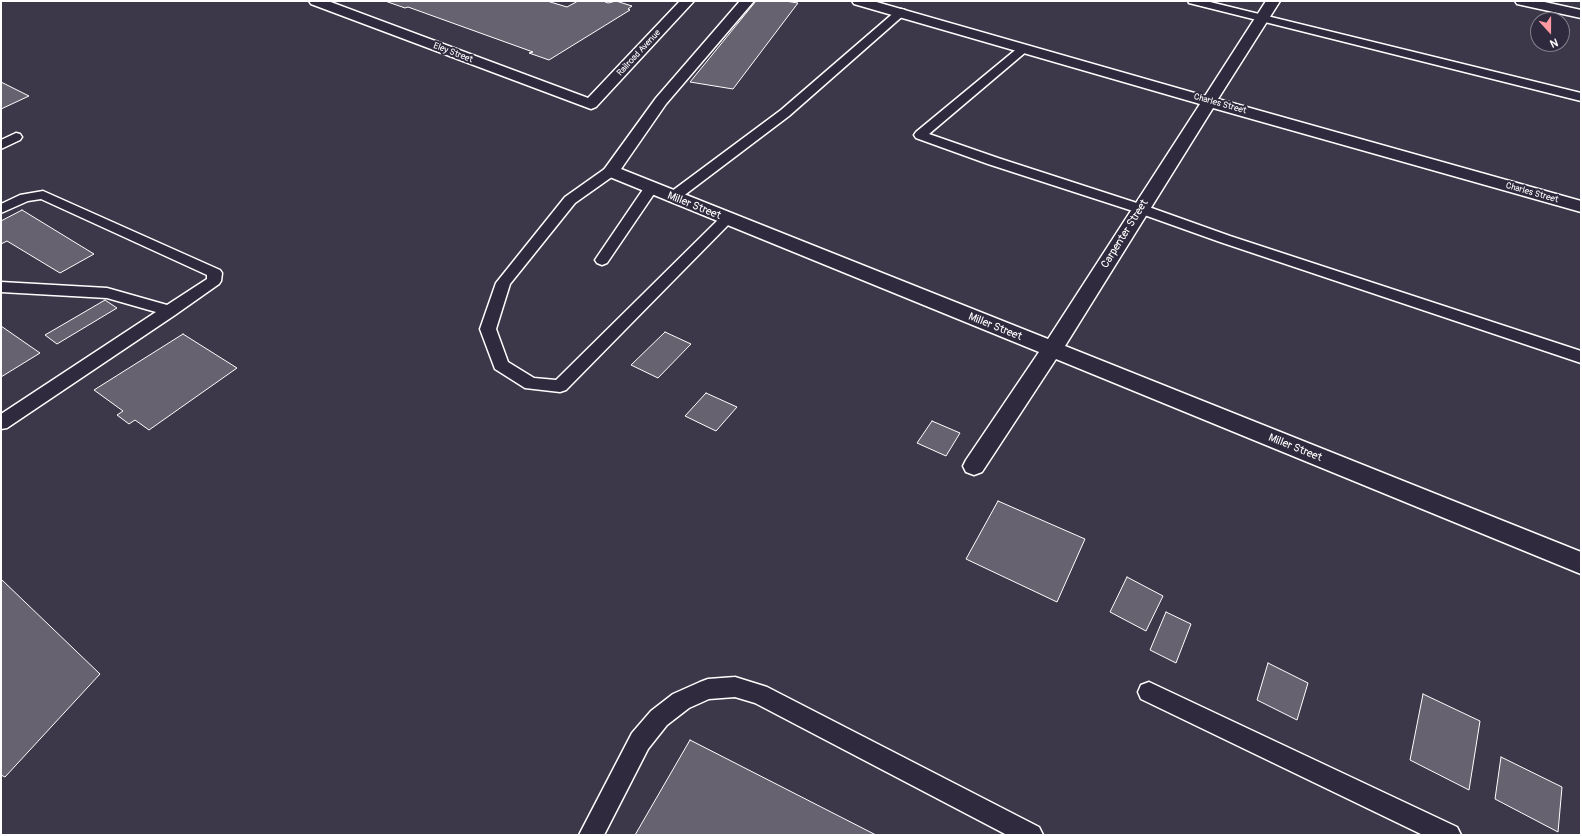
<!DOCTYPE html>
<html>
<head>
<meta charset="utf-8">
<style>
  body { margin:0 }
  #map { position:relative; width:1582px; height:836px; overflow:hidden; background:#3c3749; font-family:Pangolin,sans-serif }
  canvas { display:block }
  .frame { position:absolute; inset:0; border:2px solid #fff; pointer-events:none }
  .north { position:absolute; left:1530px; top:12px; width:40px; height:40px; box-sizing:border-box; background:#2f2a3d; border:1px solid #827f8b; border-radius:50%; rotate:159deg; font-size:11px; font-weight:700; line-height:16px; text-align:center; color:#fff }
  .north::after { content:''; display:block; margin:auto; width:14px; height:18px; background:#ff9aa2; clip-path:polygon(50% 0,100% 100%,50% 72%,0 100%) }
</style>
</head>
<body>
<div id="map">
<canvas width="1582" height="836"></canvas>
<div class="frame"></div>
<div class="north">N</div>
</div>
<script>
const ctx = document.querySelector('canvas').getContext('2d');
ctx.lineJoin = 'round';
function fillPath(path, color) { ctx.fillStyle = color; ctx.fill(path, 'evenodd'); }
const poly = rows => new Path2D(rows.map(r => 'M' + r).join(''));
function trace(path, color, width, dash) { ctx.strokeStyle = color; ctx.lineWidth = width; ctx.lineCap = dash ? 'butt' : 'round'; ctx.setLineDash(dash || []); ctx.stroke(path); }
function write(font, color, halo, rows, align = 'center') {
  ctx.font = font + ' Pangolin,sans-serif'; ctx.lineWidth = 4; ctx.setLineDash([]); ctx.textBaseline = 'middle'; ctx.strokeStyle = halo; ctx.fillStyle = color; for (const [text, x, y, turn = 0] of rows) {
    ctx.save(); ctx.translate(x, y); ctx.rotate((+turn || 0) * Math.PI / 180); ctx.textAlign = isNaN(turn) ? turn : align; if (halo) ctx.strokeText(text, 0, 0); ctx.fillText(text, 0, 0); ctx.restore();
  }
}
const building = poly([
  [385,1,547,1,567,7,578,1,603,1,608,3,616,1,632,6,628,9,630,10,549,60,529,53,533,52,408,7,405,8,385,1],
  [756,1,785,1,798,3,733,89,690,82,756,1],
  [1,82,29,96,1,109,1,82],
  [22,210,94,254,60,273,7,241,1,244,1,221,22,210],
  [105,300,117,308,57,344,45,335,105,300],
  [1,326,40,353,1,377,1,326],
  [665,332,691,344,658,378,631,365,665,332],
  [183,334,237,368,149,430,135,420,129,424,117,415,123,411,94,390,183,334],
  [706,393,737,407,716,431,685,416,706,393],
  [932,421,960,433,946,456,917,443,932,421],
  [998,501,1085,539,1057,602,966,559,998,501],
  [1127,577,1163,596,1146,631,1110,612,1127,577],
  [1,579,100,674,5,777,1,775,1,579],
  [1166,612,1191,624,1176,663,1150,650,1166,612],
  [1268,663,1308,683,1297,720,1257,700,1268,663],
  [1423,694,1480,721,1469,790,1410,760,1423,694],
  [690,740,876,835,635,835,690,740],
  [1501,757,1562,787,1558,832,1495,799,1501,757]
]);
const service = poly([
  [1188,1,1206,1,1581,93,1581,101,1189,3,1188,1],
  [901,9,905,10,906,12,905,14,789,116,678,200,668,200,666,197,668,194,781,110,897,10,901,9],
  [1023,46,1027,47,1029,49,1027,51,929,134,998,158,1146,206,1230,236,1581,351,1581,363,1220,242,1136,212,988,164,916,138,914,135,916,132,1019,47,1023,46],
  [16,133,20,134,22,137,20,140,1,149,1,140,16,133],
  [611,167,616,168,618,171,616,174,575,203,510,284,496,329,508,362,534,378,556,380,722,216,727,215,732,216,734,219,566,390,560,392,525,388,495,369,480,329,496,283,565,197,606,168,611,167],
  [651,184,656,185,658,188,607,263,602,265,597,263,595,260,597,257,646,185,651,184],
  [43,191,220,270,222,273,221,281,219,284,175,315,7,428,1,429,1,414,156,312,107,298,1,292,1,282,107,288,167,305,207,279,207,275,41,199,28,201,1,213,1,204,20,195,43,191],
  [735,677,767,687,1039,827,1043,835,1007,835,755,703,735,697,709,699,689,708,667,725,648,749,604,835,579,835,632,733,651,711,673,694,700,682,708,679,735,677],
  [1149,682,1457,827,1461,835,1423,835,1141,699,1138,692,1141,685,1149,682]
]);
const minor = poly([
  [309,1,328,1,588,98,680,1,694,1,596,107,591,109,311,4,309,1],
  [740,1,754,1,666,104,621,169,1048,339,1200,104,854,4,852,1,873,1,1205,96,1266,1,1280,1,1218,99,1581,201,1581,212,1213,108,1065,346,1581,552,1581,574,1056,359,982,472,974,475,966,472,963,466,966,460,1039,352,605,175,603,171,656,98,740,1]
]);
const tertiary = poly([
  [1515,1,1540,1,1581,10,1581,18,1517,4,1515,1]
]);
const farStreetnames = [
  ["Eley Street",453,53,21],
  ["Railroad Avenue",639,53,-47],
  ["Charles Street",1220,104,16],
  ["Charles Street",1532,193,16]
];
const streetNames = [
  ["Miller Street",694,206,22],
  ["Carpenter Street",1125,234,-58],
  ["Miller Street",995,327,22],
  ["Miller Street",1295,448,22]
];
fillPath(building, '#666270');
trace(building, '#fff', 1);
trace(service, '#fff', 3);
trace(minor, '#fff', 3);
trace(tertiary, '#fff', 3);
fillPath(service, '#2f2a3d');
fillPath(minor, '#2f2a3d');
fillPath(tertiary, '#2f2a3d');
write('9px', '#fff', '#2f2a3d', farStreetnames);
write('11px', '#fff', '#2f2a3d', streetNames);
</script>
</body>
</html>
